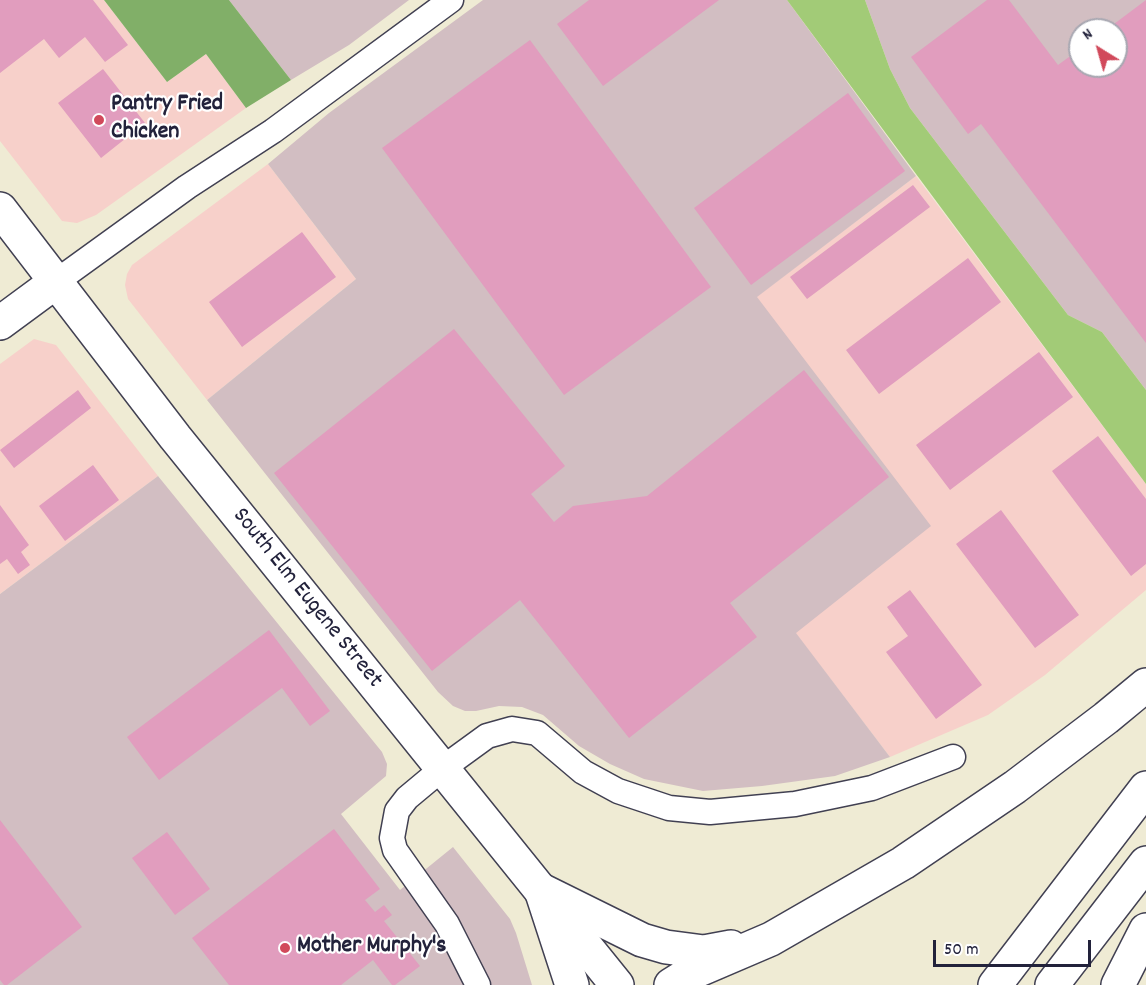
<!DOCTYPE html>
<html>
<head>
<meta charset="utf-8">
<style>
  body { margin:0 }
  #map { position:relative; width:1146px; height:985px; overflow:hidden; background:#efebd4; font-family:Dekko,sans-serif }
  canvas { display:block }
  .north { position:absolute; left:1068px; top:18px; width:60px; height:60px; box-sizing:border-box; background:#fff; border:2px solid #a7a7b1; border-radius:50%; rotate:323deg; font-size:16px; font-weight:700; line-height:24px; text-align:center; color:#22223b }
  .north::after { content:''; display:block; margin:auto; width:21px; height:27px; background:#d1495b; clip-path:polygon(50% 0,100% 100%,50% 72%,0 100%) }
  .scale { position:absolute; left:933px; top:940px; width:158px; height:27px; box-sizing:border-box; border:3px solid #22223b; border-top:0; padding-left:8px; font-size:18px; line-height:21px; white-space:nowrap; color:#22223b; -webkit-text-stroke:4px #fff; paint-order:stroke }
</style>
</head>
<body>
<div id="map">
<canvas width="1146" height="985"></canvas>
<div class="north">N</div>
<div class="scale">50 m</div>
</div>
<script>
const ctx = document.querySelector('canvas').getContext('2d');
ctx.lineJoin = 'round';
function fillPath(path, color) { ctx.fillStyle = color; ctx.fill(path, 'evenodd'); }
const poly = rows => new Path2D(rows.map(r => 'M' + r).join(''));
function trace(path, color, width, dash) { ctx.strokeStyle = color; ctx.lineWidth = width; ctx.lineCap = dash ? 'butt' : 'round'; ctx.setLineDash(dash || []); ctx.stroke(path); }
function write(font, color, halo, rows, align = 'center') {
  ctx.font = font + ' Dekko,sans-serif'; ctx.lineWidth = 4.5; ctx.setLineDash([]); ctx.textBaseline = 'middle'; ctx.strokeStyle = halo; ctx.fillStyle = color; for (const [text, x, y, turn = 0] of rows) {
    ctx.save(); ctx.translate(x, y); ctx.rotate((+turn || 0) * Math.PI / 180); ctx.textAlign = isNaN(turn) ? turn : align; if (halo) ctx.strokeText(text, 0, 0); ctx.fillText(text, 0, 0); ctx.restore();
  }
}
const built = poly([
  [0,0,104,0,167,82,206,54,246,108,96,215,77,223,62,221,0,141],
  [268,164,356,279,207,400,128,299,125,285,127,274,132,265],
  [916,176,1146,484,1146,590,1045,675,988,715,890,757,795,633,756,297],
  [34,339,56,345,158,476,0,594,0,364]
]);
const industrial = poly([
  [229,0,409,0,349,45,291,80],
  [483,0,787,0,916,176,757,297,931,526,796,633,890,757,835,776,762,786,703,791,644,779,610,764,579,746,543,715,522,707,499,706,476,711,465,711,453,706,438,692,207,400,356,279,268,164,329,113],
  [865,0,1146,0,1146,390,1102,332,1068,315,910,108,890,69],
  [1080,30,1116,30,1116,66,1080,66],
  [158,476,382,752,387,764,386,776,341,814,400,890,453,847,510,919,516,933,532,985,0,985,0,594]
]);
const green = poly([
  [787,0,865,0,890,69,910,108,1068,315,1102,332,1146,390,1146,484]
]);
const forest = poly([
  [104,0,229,0,291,80,246,108,206,54,167,82]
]);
const building = poly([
  [0,0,93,0,128,45,105,62,85,37,59,58,44,39,0,73],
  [589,0,719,0,603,86,557,24],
  [987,0,1009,0,1058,65,1080,49,1080,66,1116,66,1116,30,1106,30,1146,0,1146,343,981,124,968,134,911,57],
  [530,40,711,287,564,395,382,148],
  [103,69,145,123,101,158,58,103],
  [848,93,905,171,751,285,694,208],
  [913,185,930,207,807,299,790,277],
  [302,232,336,277,242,347,209,302],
  [968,258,1001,302,879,394,846,350],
  [454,329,565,466,531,494,554,522,573,506,647,496,804,370,889,477,730,603,757,637,629,738,520,600,432,671,274,473],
  [1039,352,1073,397,950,490,916,445],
  [78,390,91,408,14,468,0,450],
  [1098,436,1146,499,1146,564,1131,576,1052,471],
  [93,465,119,500,65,541,39,506],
  [0,505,29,545,21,552,30,565,18,574,7,559,0,564],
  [1001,510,1079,615,1035,648,956,544],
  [910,590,982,685,936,719,886,652,908,636,887,607],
  [269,630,330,711,310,726,282,688,159,780,127,737],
  [0,820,82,927,7,985,4,985,0,980],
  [334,829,380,889,365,900,375,912,384,905,392,915,384,921,420,966,395,985,392,985,373,960,341,985,229,985,192,938],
  [167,832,210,889,175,915,132,858]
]);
const street = poly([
  [57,281,187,187,273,131,451,0],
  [478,985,447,924,395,850,392,838,397,811,407,798,443,768,487,736,512,729,537,733,583,772,618,791,669,808,710,812,795,804,872,788,953,757]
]);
const secondary = poly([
  [0,209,175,437,617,985],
  [0,323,57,281]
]);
const highway = poly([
  [541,890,642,940,666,947,704,952,731,947],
  [541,890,572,985],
  [671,985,687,975,771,939,903,863,1015,787,1106,718,1146,685],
  [995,985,1146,788],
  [1052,985,1146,863],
  [1118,985,1146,930]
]);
const markers = [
  [99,120,6,"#d1495b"],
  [285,948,6,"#d1495b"]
];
const poiNames = [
  ["Pantry Fried",111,106],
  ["Chicken",111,134],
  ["Mother Murphy's",297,948]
];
const streetNames = [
  ["South Elm Eugene Street",306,599,51]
];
fillPath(built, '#f7d0ca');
fillPath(industrial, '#d2bec2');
fillPath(green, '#a2cb77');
fillPath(forest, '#81af68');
fillPath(building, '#e19dbe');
trace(street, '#414052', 27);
trace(secondary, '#414052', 36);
trace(highway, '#414052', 36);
trace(street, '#fff', 24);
trace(secondary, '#fff', 33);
trace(highway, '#fff', 33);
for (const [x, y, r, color] of markers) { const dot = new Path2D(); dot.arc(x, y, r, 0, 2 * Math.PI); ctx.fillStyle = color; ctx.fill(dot); trace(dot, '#fff', 2); }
write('bold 24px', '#22223b', '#fff', poiNames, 'left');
write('24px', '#22223b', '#fff', streetNames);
</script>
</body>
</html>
